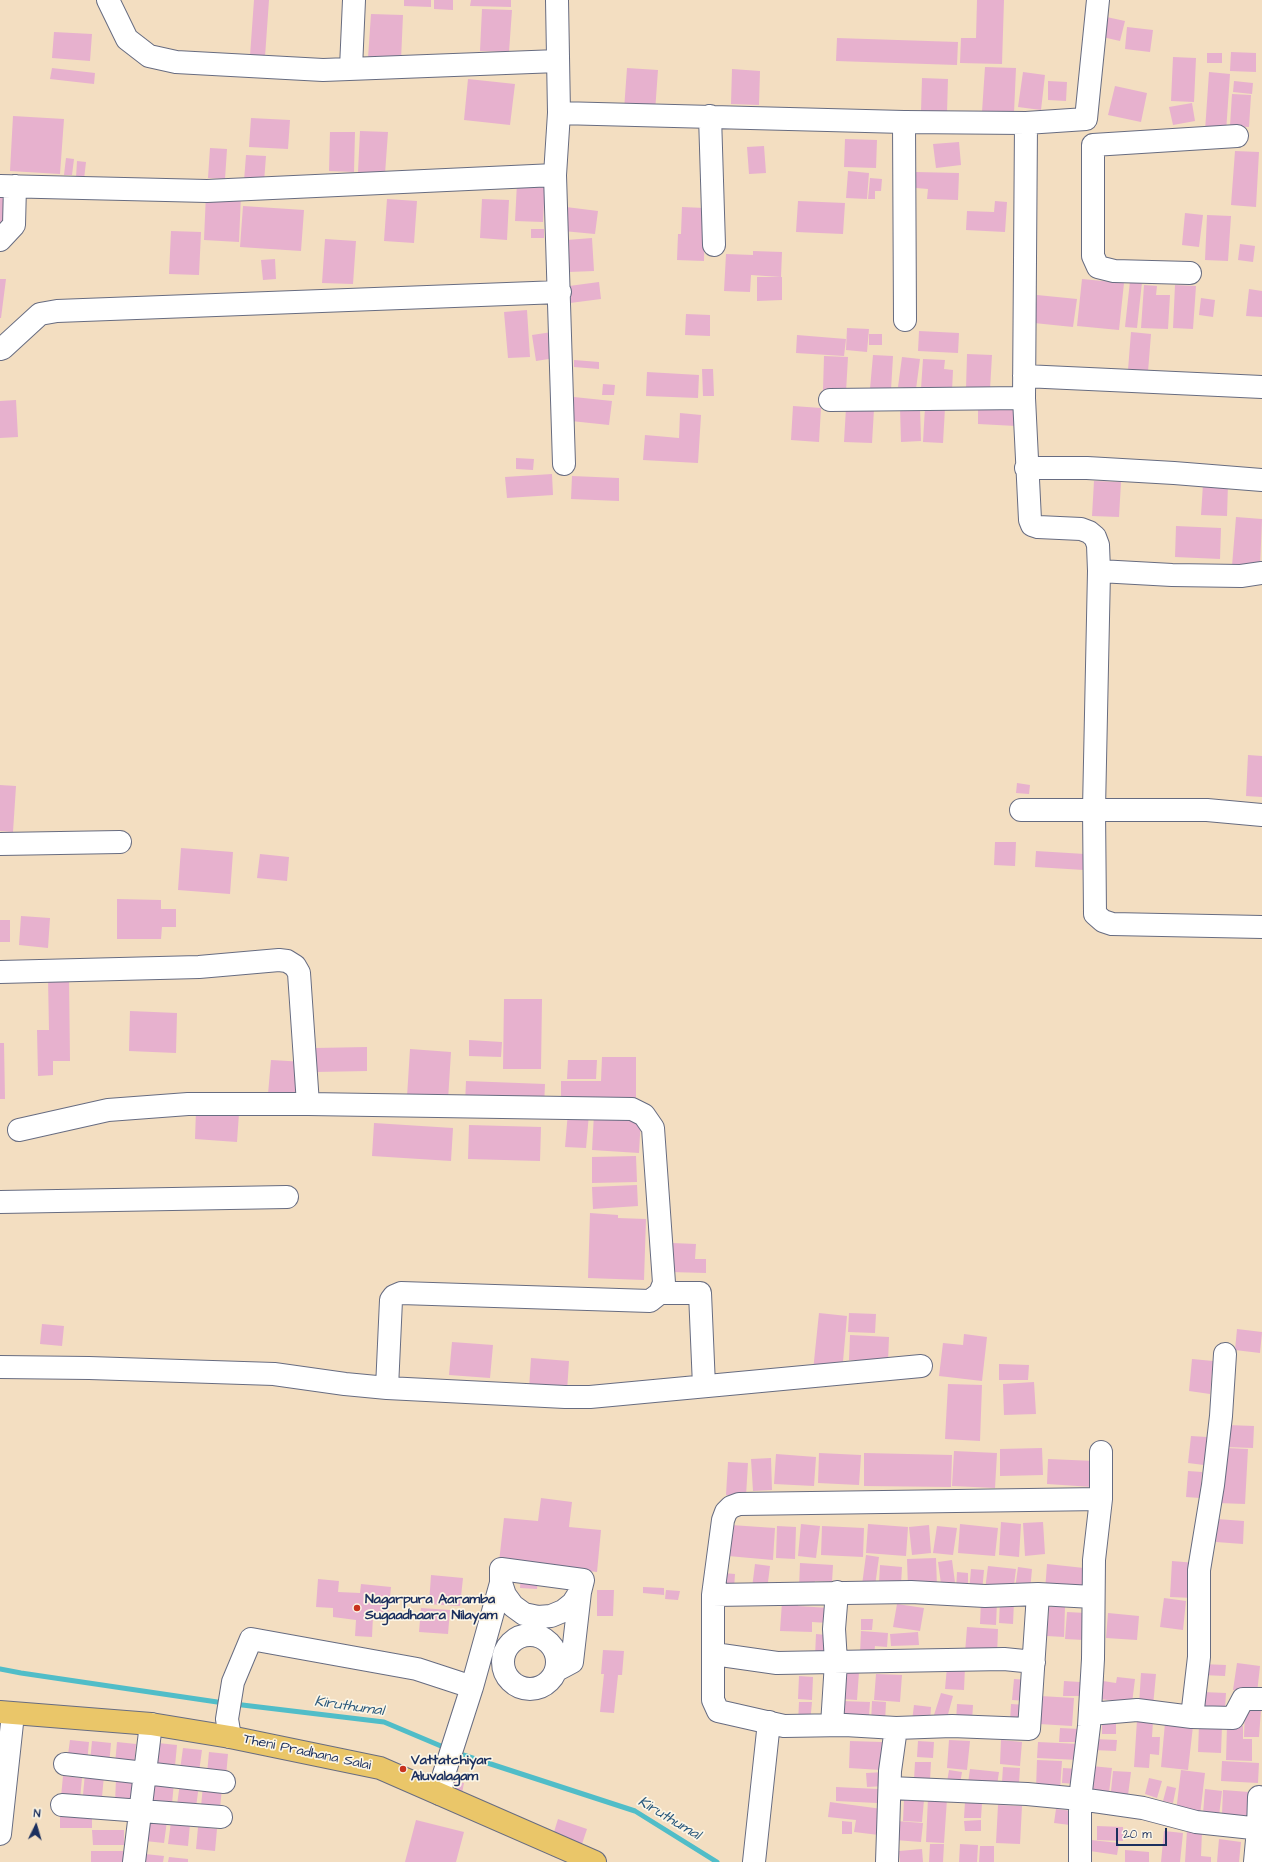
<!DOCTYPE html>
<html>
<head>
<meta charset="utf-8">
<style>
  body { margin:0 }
  #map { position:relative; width:1262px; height:1862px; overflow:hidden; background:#f3dec1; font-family:"Architects Daughter",sans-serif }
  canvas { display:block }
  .north { position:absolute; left:16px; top:1806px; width:40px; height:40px; -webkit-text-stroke:3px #fcf5e5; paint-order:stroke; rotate:5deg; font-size:11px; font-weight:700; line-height:16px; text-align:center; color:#1b2f5e }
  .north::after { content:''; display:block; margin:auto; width:14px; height:18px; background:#1b2f5e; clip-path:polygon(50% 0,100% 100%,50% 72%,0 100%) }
  .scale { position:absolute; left:1116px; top:1828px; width:51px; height:18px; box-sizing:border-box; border:2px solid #1b2f5e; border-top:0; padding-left:5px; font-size:12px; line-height:14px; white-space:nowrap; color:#1b2f5e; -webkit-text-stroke:3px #fcf5e5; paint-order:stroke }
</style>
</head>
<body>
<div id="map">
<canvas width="1262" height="1862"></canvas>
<div class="north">N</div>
<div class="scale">20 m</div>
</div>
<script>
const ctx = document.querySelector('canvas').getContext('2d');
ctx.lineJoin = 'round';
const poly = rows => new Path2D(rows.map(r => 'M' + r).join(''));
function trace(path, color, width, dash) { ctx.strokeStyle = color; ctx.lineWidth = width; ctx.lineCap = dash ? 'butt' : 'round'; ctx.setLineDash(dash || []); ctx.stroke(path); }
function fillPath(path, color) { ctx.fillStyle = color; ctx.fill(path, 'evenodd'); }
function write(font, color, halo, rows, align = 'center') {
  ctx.font = font + ' "Architects Daughter",sans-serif'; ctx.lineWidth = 3.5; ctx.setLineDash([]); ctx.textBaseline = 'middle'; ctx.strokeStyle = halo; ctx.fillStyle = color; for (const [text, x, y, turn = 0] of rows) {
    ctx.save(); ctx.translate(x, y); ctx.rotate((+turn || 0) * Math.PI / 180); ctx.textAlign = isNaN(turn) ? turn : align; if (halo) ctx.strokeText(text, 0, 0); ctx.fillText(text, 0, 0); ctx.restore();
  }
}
const stream = poly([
  [0,1669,21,1673,224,1703],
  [234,1704,384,1722,448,1749],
  [457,1753,635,1811,717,1862]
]);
const building = poly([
  [254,0,269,0,265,57,250,56],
  [404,0,431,0,431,7,404,6],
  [434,0,453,0,453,10,434,9],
  [471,0,511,0,511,7,470,6],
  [977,0,1004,0,1002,64,960,63,961,38,976,38],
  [482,9,512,10,509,52,480,51],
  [371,14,403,15,401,60,368,58],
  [1102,16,1125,21,1120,41,1098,36],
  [1127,27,1153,30,1150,52,1125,49],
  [54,32,92,34,90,61,52,58],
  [837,38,958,42,957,65,836,61],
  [1231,52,1256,53,1256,72,1230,71],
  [1207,53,1222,53,1222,63,1207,63],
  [1173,57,1196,58,1194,102,1171,101],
  [985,67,1016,68,1014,113,982,112],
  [52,68,95,73,94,84,50,79],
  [627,68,658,70,655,112,624,110],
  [732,69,760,71,759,105,731,104],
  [1023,72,1045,75,1041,110,1018,107],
  [1209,72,1230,74,1226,132,1205,131],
  [922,78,948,79,947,113,921,111],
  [468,79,515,84,510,125,464,120],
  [1048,81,1067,82,1066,101,1048,100],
  [1234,81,1253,83,1252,94,1233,92],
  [1115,86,1147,93,1141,122,1108,115],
  [1232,94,1251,95,1249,127,1230,126],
  [1192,103,1195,121,1173,125,1169,107],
  [13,116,64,119,60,174,10,171],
  [251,118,290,120,288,149,249,147],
  [360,131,388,132,385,174,358,172],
  [330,132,355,132,354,172,329,171],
  [845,139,877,140,876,168,844,167],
  [959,142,961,165,936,168,933,144],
  [764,146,766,173,749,174,747,147],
  [210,148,227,149,225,179,208,178],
  [1235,151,1259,152,1256,207,1231,205],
  [246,155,266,156,264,182,244,181],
  [66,158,74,159,72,175,64,175],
  [77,161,86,162,84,179,76,178],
  [848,171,869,173,867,199,846,198],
  [916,172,959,173,958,200,927,199,928,189,916,188],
  [870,178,882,179,881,191,875,191,875,199,868,199],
  [517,183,545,184,543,222,515,221],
  [206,193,241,195,239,242,204,240],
  [0,195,6,195,4,226,0,225],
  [387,199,417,201,414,243,384,241],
  [482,199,509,200,507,240,480,238],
  [798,201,845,203,843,234,796,232],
  [995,201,1007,202,1005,232,966,230,967,211,994,212],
  [243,206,304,210,301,251,240,247],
  [566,207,598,211,595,234,563,231],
  [682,207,705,208,704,261,677,260,678,234,681,234],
  [1185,213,1203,215,1199,247,1182,245],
  [1207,215,1231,216,1228,261,1205,260],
  [531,229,544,229,544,238,531,238],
  [171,231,201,232,199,275,169,274],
  [592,238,594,271,569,272,567,240],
  [325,239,356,241,353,284,322,283],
  [1240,244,1255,246,1253,262,1238,260],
  [753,251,782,252,781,277,751,275,750,292,724,291,726,254,753,255],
  [275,259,276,279,263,280,261,260],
  [757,277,782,277,782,300,757,301],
  [0,279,6,279,1,318,0,318],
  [1082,279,1124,283,1119,330,1077,326],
  [1130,281,1142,282,1137,328,1125,327],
  [599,282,601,299,570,303,569,286],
  [1144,285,1157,286,1156,295,1170,295,1168,329,1141,328],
  [1175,285,1196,286,1193,329,1173,328],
  [1249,289,1262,291,1262,317,1246,316],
  [1037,295,1077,299,1073,327,1034,323],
  [1201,298,1215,300,1213,317,1199,315],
  [527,310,530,357,508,358,504,312],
  [686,314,710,315,710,336,685,335],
  [847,328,869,329,867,352,846,350],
  [919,331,959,333,958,353,918,351],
  [552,332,555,358,536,361,532,335],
  [1131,332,1151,334,1148,372,1128,370],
  [869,334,882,334,882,345,869,345],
  [797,335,846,339,844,356,796,353],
  [967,354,992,355,990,390,966,389],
  [873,355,893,356,891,390,870,389],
  [824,356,848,357,846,392,823,390],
  [902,357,920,359,916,389,898,387],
  [923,359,945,360,944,369,953,370,952,391,921,389],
  [574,360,599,362,599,369,574,367],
  [702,369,713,369,714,396,703,396],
  [647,372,699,375,698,398,646,396],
  [603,384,615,385,614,395,602,395],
  [574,397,612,401,609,425,571,421],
  [16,400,18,437,0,438,0,401],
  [793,406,821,408,819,442,791,440],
  [978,406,1017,408,1016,426,978,424],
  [925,407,945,408,943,443,923,442],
  [846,408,874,409,872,443,844,442],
  [900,408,920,408,921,441,901,442],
  [680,413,701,415,698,463,643,460,645,435,679,438],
  [516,458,534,459,533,470,516,469],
  [552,474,553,495,507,498,505,477],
  [572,476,619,478,619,501,571,499],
  [1094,481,1121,482,1119,517,1092,516],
  [1203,484,1228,484,1227,516,1201,515],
  [1236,517,1262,519,1260,568,1232,566],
  [1176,526,1221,528,1220,559,1175,557],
  [1248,755,1262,756,1262,797,1246,796],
  [1017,783,1030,785,1029,794,1016,793],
  [0,785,16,786,13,832,0,831],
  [995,842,1016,842,1015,866,994,865],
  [181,848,233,852,230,894,178,890],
  [1036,851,1085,854,1084,870,1035,867],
  [260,854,289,857,287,881,257,878],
  [117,899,161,900,161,909,176,909,176,927,162,927,161,939,117,939],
  [21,916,50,918,48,948,19,945],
  [0,920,10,920,10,942,0,942],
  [48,978,69,978,70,1061,53,1061,53,1075,38,1076,37,1030,49,1030],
  [504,999,542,999,541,1069,503,1069],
  [130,1011,177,1013,176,1053,129,1051],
  [469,1040,502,1042,501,1057,469,1056],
  [0,1043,4,1043,5,1099,0,1099],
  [367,1047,367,1071,315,1072,315,1048],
  [410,1049,451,1052,448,1100,407,1097],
  [602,1057,636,1057,636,1103,561,1103,561,1081,601,1081],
  [271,1060,305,1062,302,1096,268,1094],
  [568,1060,597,1060,596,1079,567,1079],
  [466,1081,545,1084,544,1107,465,1104],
  [196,1110,239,1113,237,1142,195,1139],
  [568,1112,589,1114,586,1148,565,1147],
  [594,1114,641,1117,639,1153,592,1150],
  [374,1123,453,1128,451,1161,372,1156],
  [469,1125,541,1127,540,1161,468,1159],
  [636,1156,637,1182,592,1183,592,1157],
  [637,1185,638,1206,593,1209,592,1187],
  [590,1213,618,1215,618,1218,646,1219,644,1280,588,1278],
  [672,1243,696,1244,695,1259,706,1259,706,1273,670,1272],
  [819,1313,847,1316,842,1373,813,1371],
  [849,1313,876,1314,875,1333,848,1332],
  [42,1324,64,1326,62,1346,40,1344],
  [1237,1329,1262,1332,1260,1353,1235,1350],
  [964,1334,987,1337,982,1381,939,1376,943,1343,963,1345],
  [850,1335,889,1337,888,1362,849,1360],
  [452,1342,493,1345,490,1378,449,1375],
  [531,1358,569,1361,567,1391,529,1389],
  [1192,1359,1213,1361,1210,1394,1189,1391],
  [999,1364,1029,1365,1028,1380,999,1380],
  [1034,1382,1036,1414,1004,1415,1003,1384],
  [948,1384,982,1385,980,1441,945,1439],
  [1227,1425,1254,1426,1253,1448,1226,1447],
  [1191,1436,1207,1437,1204,1465,1188,1463],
  [1042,1448,1043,1475,1000,1476,1000,1449],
  [1226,1448,1248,1449,1245,1504,1218,1503,1219,1487,1224,1487],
  [954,1451,997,1453,995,1488,952,1486],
  [819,1453,861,1455,859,1485,818,1483],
  [864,1453,952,1455,951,1487,864,1486],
  [776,1454,816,1457,814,1486,774,1484],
  [771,1458,772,1490,753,1491,751,1459],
  [1048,1459,1095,1461,1093,1487,1047,1484],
  [728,1462,748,1463,746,1496,726,1495],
  [1188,1471,1202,1472,1200,1498,1186,1497],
  [541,1498,572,1502,569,1527,601,1530,597,1572,555,1567,538,1579,537,1589,520,1588,521,1574,499,1562,504,1518,538,1521],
  [1217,1519,1244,1521,1243,1544,1216,1542],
  [1001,1522,1021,1524,1019,1557,999,1555],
  [1043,1522,1045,1554,1025,1556,1023,1523],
  [801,1524,820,1526,816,1558,798,1556],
  [868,1524,908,1527,906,1556,866,1553],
  [960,1524,998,1528,995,1556,958,1553],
  [731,1525,775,1528,773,1560,728,1556],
  [929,1525,931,1553,912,1555,909,1527],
  [777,1526,796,1527,795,1559,776,1558],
  [822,1526,864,1528,863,1557,821,1555],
  [937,1526,957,1528,953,1555,933,1553],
  [866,1555,879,1557,875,1586,862,1585],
  [936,1558,937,1587,908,1588,907,1559],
  [952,1560,956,1590,942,1591,938,1562],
  [1172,1561,1196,1563,1193,1598,1170,1597],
  [800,1563,833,1565,832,1582,815,1581,814,1588,799,1588],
  [755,1564,770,1566,767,1590,752,1588],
  [1047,1564,1084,1568,1081,1595,1045,1591],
  [880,1565,902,1567,901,1584,879,1583],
  [988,1566,1016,1569,1013,1593,985,1590],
  [1018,1567,1032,1569,1030,1591,1015,1589],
  [971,1569,984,1570,982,1592,969,1592],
  [957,1572,968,1573,968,1591,956,1590],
  [723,1573,735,1574,734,1589,722,1588],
  [431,1575,463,1578,460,1606,429,1604],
  [318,1579,339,1581,338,1592,360,1593,361,1584,391,1587,388,1617,373,1616,372,1637,355,1636,356,1620,333,1617,333,1608,316,1607],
  [643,1587,664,1588,664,1595,643,1593],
  [597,1590,614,1590,613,1616,597,1616],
  [666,1590,680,1591,678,1600,665,1599],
  [1164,1598,1186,1601,1183,1630,1160,1627],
  [981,1601,997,1602,996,1625,980,1624],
  [1000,1601,1014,1601,1013,1624,999,1623],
  [782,1602,798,1603,798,1606,829,1608,828,1623,812,1622,812,1632,780,1631],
  [897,1604,924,1608,920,1631,893,1627],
  [1049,1607,1065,1607,1064,1637,1047,1636],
  [421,1608,450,1610,448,1634,419,1632],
  [1067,1612,1086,1613,1084,1640,1065,1639],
  [1108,1613,1139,1616,1137,1640,1106,1638],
  [861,1619,873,1619,872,1630,861,1630],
  [967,1627,998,1629,997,1656,965,1653],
  [861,1631,888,1633,887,1647,875,1646,874,1654,860,1654],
  [918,1632,919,1645,891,1646,890,1634],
  [816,1634,827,1635,826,1658,815,1657],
  [603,1650,624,1651,622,1675,618,1675,614,1713,600,1712,604,1674,601,1674],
  [1237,1663,1260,1666,1257,1693,1233,1690],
  [1202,1664,1226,1665,1225,1676,1202,1675],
  [947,1667,965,1667,964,1690,945,1689],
  [843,1671,859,1672,857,1700,841,1699],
  [1141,1673,1156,1674,1153,1706,1139,1705],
  [876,1674,902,1675,900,1702,874,1700],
  [799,1676,813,1677,812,1700,798,1699],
  [1117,1677,1135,1679,1132,1703,1100,1699,1103,1681,1116,1683],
  [1014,1679,1029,1680,1027,1701,1012,1700],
  [1064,1681,1080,1682,1079,1696,1063,1696],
  [1203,1692,1226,1693,1225,1710,1203,1709],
  [941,1693,953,1696,947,1718,934,1715],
  [1040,1696,1074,1698,1072,1726,1039,1724],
  [842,1701,870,1702,869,1716,841,1714],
  [872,1701,886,1702,885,1723,871,1723],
  [799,1702,812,1702,810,1723,798,1723],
  [957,1704,973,1705,972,1722,956,1722],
  [1011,1704,1026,1705,1025,1723,1010,1722],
  [914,1705,931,1707,930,1722,912,1721],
  [1245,1708,1261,1710,1259,1737,1244,1737],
  [1137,1720,1153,1721,1152,1737,1160,1737,1159,1755,1150,1754,1149,1768,1134,1767],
  [1102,1721,1116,1721,1116,1734,1102,1734],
  [1165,1723,1193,1726,1188,1770,1161,1767],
  [1199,1725,1222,1726,1221,1753,1198,1752],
  [1227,1726,1243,1726,1243,1739,1252,1739,1252,1761,1226,1760],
  [1060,1728,1080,1729,1079,1742,1059,1742],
  [1094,1739,1117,1740,1116,1751,1093,1750],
  [70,1740,89,1742,87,1763,67,1762],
  [949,1740,970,1741,967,1770,947,1768],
  [1001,1740,1022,1742,1020,1766,1000,1764],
  [92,1741,111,1743,109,1765,90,1762],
  [850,1741,882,1742,881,1770,849,1768],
  [918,1741,934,1742,933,1758,917,1757],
  [117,1742,136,1744,134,1766,115,1764],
  [1038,1742,1079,1744,1078,1760,1037,1758],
  [158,1743,177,1745,175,1766,155,1764],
  [183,1748,202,1750,199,1772,180,1770],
  [209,1752,228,1754,226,1776,207,1774],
  [1037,1760,1062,1761,1060,1790,1036,1789],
  [1222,1761,1259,1763,1258,1783,1221,1781],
  [915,1762,931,1762,930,1781,914,1780],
  [1091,1766,1112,1768,1108,1801,1088,1798],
  [1003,1767,1020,1768,1019,1783,1002,1782],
  [1063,1768,1078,1769,1077,1784,1062,1783],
  [970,1769,999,1772,997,1786,968,1783],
  [949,1770,962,1772,960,1784,947,1782],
  [1181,1770,1205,1773,1200,1815,1176,1812],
  [1113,1771,1131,1772,1127,1803,1110,1801],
  [885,1772,885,1786,867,1787,866,1773],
  [85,1773,104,1775,102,1797,83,1795],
  [63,1776,82,1778,80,1799,61,1797],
  [1149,1778,1162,1781,1157,1798,1145,1794],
  [116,1779,136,1780,136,1803,115,1803],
  [155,1780,174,1782,172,1804,152,1802],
  [453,1782,464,1783,461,1798,450,1796],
  [180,1783,199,1785,196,1807,177,1805],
  [203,1785,222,1787,220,1809,201,1807],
  [1167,1786,1176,1788,1173,1803,1163,1801],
  [836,1787,878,1789,877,1803,836,1801],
  [1205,1789,1222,1791,1219,1816,1203,1814],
  [1223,1790,1249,1792,1248,1816,1222,1814],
  [928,1798,947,1799,944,1843,926,1842],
  [904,1799,924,1800,922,1822,903,1821],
  [830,1802,882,1809,879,1835,854,1832,856,1820,828,1817],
  [965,1802,982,1803,981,1818,964,1818],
  [998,1805,1022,1806,1020,1844,996,1843],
  [1056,1809,1072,1811,1070,1825,1054,1823],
  [60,1813,92,1813,92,1828,60,1828],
  [148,1819,167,1821,164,1843,145,1841],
  [558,1819,587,1829,582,1844,553,1835],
  [416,1820,464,1832,456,1862,405,1862],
  [981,1820,981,1831,965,1831,964,1821],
  [842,1821,852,1822,852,1834,842,1834],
  [896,1821,923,1823,921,1842,895,1840],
  [171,1822,190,1824,188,1846,168,1844],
  [1097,1826,1123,1827,1123,1841,1097,1840],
  [198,1827,217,1829,215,1851,196,1849],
  [92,1830,124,1830,124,1845,93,1845],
  [1187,1830,1202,1831,1201,1856,1211,1857,1211,1862,1185,1862],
  [1164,1831,1183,1833,1180,1862,1161,1862],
  [1219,1839,1241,1842,1239,1862,1217,1862],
  [1091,1840,1119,1843,1117,1855,1090,1851],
  [930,1844,944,1844,943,1862,929,1862],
  [960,1844,978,1845,977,1862,959,1862],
  [980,1846,994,1846,994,1862,979,1862],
  [922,1849,923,1862,900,1862,899,1851],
  [1125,1850,1149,1852,1149,1862,1125,1862],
  [91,1851,123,1851,123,1862,91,1862],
  [145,1854,164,1856,163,1862,144,1862],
  [169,1857,188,1859,188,1862,168,1862]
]);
const minor = poly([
  [108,0,127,39,149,56,176,62,323,70,558,61],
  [557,0,559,113],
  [351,68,354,0],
  [710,116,714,245],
  [904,122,905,320],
  [1026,123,1024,398,1030,520,1032,525,1038,527,1081,529,1089,532,1095,537,1098,545,1099,571,1094,809,1095,914,1103,921,1112,924,1262,927],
  [555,175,564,464],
  [0,186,207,191,555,175,559,113,904,122,1026,123,1086,119,1098,0],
  [0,240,14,225,15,186],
  [1190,273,1114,271,1098,267,1093,256,1093,145,1237,136],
  [0,349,3,348,40,314,57,311,560,292],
  [1024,376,1262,387],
  [830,400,1024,398],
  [1026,468,1087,468,1174,473,1262,480],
  [1099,571,1172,575,1241,576,1262,573],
  [1021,810,1207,810,1262,815],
  [0,844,120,842],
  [0,972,199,967,279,960,287,961,295,966,299,973,308,1104],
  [0,1202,287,1197],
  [660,1293,700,1293,704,1386],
  [0,1367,89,1368,274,1374,345,1384,387,1388,391,1300,394,1296,401,1293,650,1301,660,1293,664,1283,653,1128,644,1115,632,1109,308,1104,188,1104,108,1110,19,1130],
  [387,1388,565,1397,590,1397,921,1366],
  [1038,1594,1093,1597],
  [713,1595,911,1592,985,1596,1038,1594,1029,1729,952,1726,896,1728,845,1725,784,1726,718,1711,713,1700,713,1595,723,1520,726,1512,731,1507,739,1504,1101,1499],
  '503 1662a27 27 0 1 1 54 0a27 27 0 1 1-54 0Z',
  [714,1654,777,1663,1004,1659,1034,1662],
  [557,1670,572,1662,580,1592],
  [1090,1714,1137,1710,1192,1717,1233,1718,1243,1699,1262,1699],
  [1192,1717,1199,1657,1199,1570,1213,1485,1221,1416,1225,1354],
  [832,1725,836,1662,834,1629,837,1592],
  [230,1737,227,1719,233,1682,251,1639,417,1669,472,1687],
  [65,1764,224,1782],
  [890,1788,1027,1794,1080,1799,1143,1808,1196,1822,1262,1829],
  [440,1794,444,1774,472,1687,501,1583,501,1569,583,1580,580,1592,573,1603,563,1611,551,1616,538,1617,524,1614,513,1606,505,1595,501,1583],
  [62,1805,221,1817],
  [0,1834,13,1714],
  [134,1862,151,1724],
  [754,1862,769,1722],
  [887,1862,890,1771,896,1728],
  [1080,1862,1080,1799,1089,1726,1093,1659,1094,1560,1101,1499,1101,1452],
  [1255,1862,1258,1829,1259,1797]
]);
const major = poly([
  [0,1712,151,1724,230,1737,380,1768,595,1862]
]);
const markers = [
  [357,1608,4,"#c8321e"],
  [403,1769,4,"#c8321e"]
];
const poiNames = [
  ["Nagarpura Aaramba",365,1600],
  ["Sugaadhaara Nilayam",365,1616],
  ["Vattatchiyar",411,1761],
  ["Aluvalagam",411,1777]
];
const streetNames = [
  ["Theni Pradhana Salai",307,1753,12]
];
const waterNames = [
  ["Kiruthumal",349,1707,8],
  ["Kiruthumal",669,1819,31]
];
trace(stream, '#50bdc8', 5);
fillPath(building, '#e7b1ce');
trace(minor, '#676c81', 24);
trace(major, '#676c81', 24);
trace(minor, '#fff', 22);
trace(major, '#eac669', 22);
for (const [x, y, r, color] of markers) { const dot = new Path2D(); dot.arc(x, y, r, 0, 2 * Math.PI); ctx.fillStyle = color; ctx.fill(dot); trace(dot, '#fcf5e5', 1.5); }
write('bold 14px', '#1b2f5e', '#fcf5e5', poiNames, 'left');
write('14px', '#1b2f5e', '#fcf5e5', streetNames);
write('italic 15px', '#2b5a7e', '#fcf5e5', waterNames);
</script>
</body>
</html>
